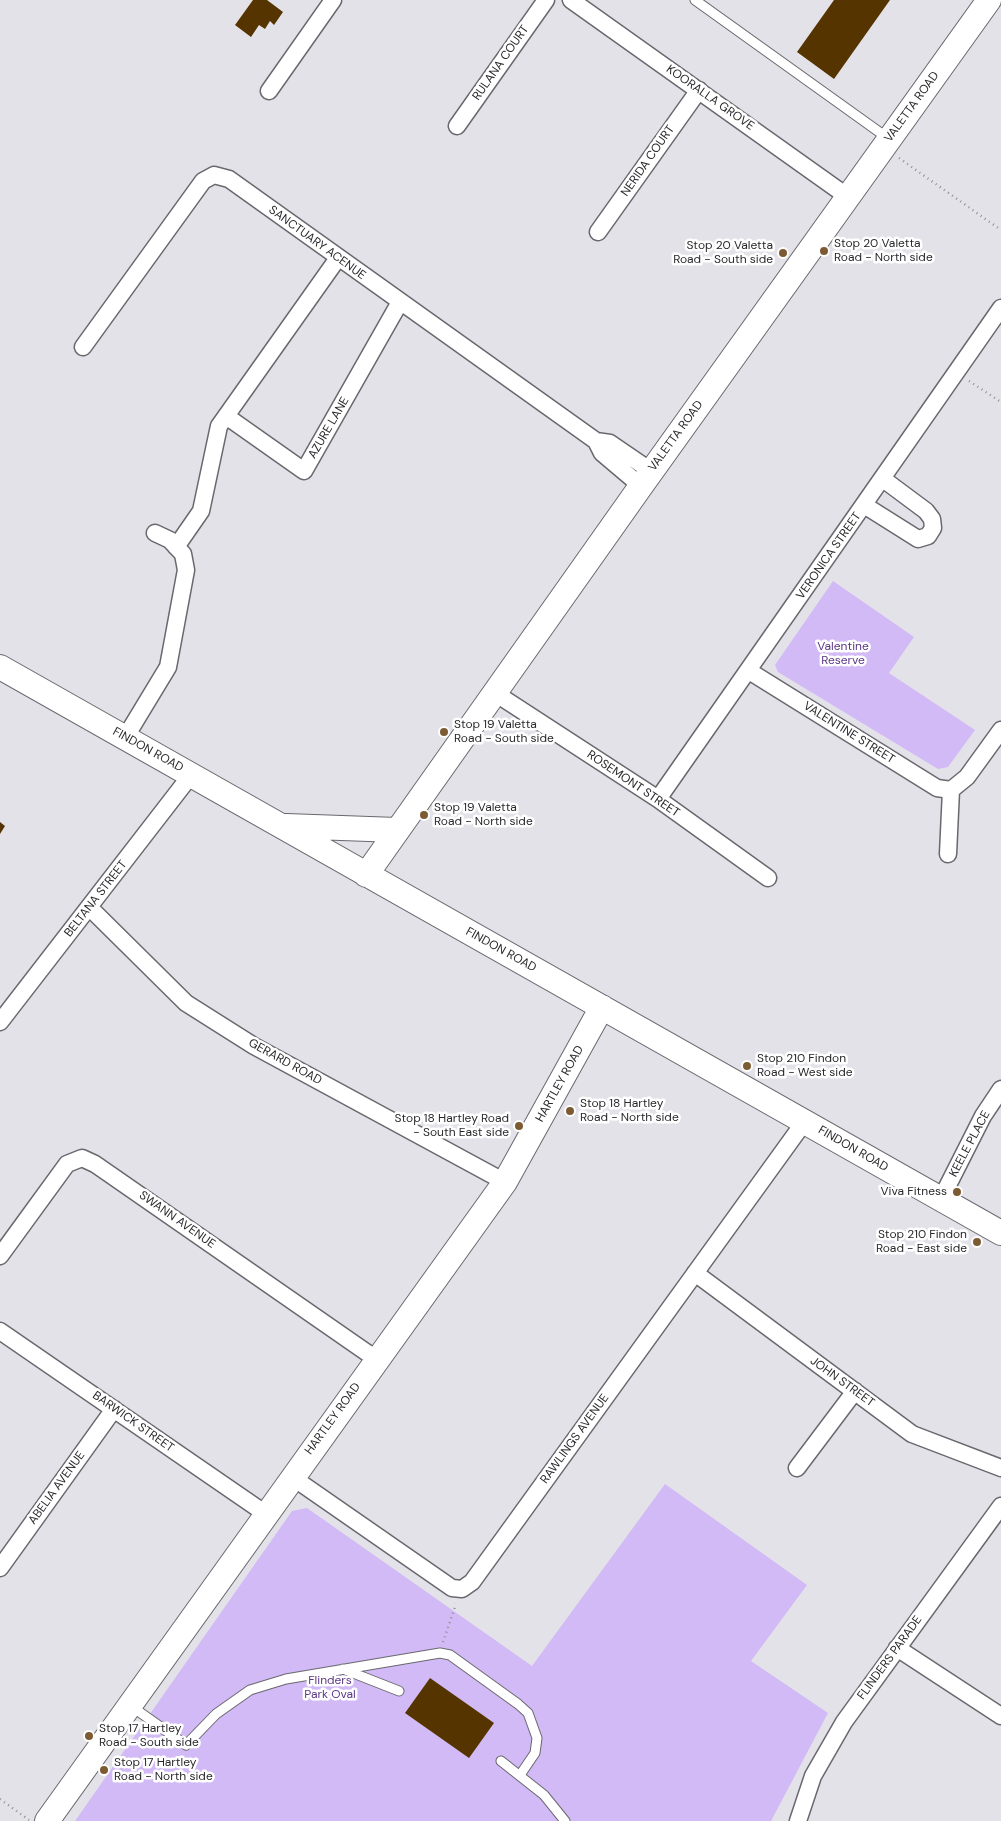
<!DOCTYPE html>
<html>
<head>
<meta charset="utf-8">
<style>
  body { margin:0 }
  canvas { display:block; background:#e4e2e9 }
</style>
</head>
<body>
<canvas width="1001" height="1821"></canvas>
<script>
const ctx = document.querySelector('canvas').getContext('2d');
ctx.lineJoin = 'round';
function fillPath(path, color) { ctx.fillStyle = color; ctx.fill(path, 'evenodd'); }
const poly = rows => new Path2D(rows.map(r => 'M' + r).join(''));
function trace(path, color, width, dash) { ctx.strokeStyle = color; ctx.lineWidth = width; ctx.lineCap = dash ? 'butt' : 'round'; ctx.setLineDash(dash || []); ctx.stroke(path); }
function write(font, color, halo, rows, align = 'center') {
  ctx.font = font + ' "DM Sans",sans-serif'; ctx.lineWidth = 5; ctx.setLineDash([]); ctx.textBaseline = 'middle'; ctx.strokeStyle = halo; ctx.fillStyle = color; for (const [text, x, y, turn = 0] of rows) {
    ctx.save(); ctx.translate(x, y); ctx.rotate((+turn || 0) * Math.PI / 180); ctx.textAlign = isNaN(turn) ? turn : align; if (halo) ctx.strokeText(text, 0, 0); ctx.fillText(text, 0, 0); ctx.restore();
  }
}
const green = poly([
  [833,581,914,637,889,673,975,730,948,767,938,769,778,672,775,665],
  [665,1484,807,1585,751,1661,828,1713,771,1821,75,1821,292,1511,307,1508,532,1666]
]);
const building = poly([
  [253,0,267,0,283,12,274,25,270,21,265,29,259,25,251,37,235,25],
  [834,0,890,0,834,79,797,52],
  [0,822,5,826,0,834],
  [430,1678,494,1723,469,1758,405,1713]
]);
const path = poly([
  [899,158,1001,230],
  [969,381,1001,402],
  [443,1642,456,1604],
  [0,1799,29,1820]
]);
const lane = poly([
  [695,0,889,139],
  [343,1669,399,1691],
  [131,1706,186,1745,216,1714,250,1690,286,1679,440,1653,450,1655,518,1704,528,1713,537,1738,535,1753,520,1775],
  [501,1761,544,1795,565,1821]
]);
const street = poly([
  [571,0,848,197],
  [269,91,333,0],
  [457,126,546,0],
  [598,232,699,90],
  [83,347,203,181,214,175,229,179,596,441,610,443,651,471],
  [226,416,304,471,400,302],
  [596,441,602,453,641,486],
  [864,505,918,539,928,536,933,528,932,519,926,511,883,479],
  [176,547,201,511,219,426,338,258],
  [749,671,937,788,951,790],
  [495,693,658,799,768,878],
  [125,738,168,667,186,570,183,554,170,540,155,533],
  [658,799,1001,308],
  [948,854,951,790,967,777,1001,730],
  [90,908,186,1003,254,1046,505,1182],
  [0,1022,191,775],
  [941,1199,983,1116,1001,1089],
  [0,1256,67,1164,82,1158,95,1164,376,1359],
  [695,1273,912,1434,1001,1468],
  [0,1331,266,1514],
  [797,1468,855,1391],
  [292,1477,452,1588,462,1589,472,1582,805,1121],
  [0,1568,114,1409],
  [897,1648,1001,1716],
  [798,1821,813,1776,844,1722,1001,1506]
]);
const secondary = poly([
  [0,667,1001,1233],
  [286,826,397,830],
  [366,875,641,486,989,0],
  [47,1821,505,1182,602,1007]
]);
const markers = [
  [824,251,5,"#7c5b32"],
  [783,253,5,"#7c5b32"],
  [444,732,5,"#7c5b32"],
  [424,815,5,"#7c5b32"],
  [747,1066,5,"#7c5b32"],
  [570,1111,5,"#7c5b32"],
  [519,1126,5,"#7c5b32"],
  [957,1192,5,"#7c5b32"],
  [977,1242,5,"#7c5b32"],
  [89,1736,5,"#7c5b32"],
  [104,1770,5,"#7c5b32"]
];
const streetNames = [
  ["RULANA COURT",501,63,-55],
  ["KOORALLA GROVE",710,98,35],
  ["VALETTA ROAD",912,107,-54],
  ["NERIDA COURT",648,161,-55],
  ["SANCTUARY ACENUE",317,243,36],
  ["AZURE LANE",329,428,-60],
  ["VALETTA ROAD",676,436,-54],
  ["VERONICA STREET",829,556,-55],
  ["VALENTINE STREET",849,733,32],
  ["FINDON ROAD",148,750,29],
  ["ROSEMONT STREET",633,784,34],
  ["BELTANA STREET",96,899,-52],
  ["FINDON ROAD",501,950,29],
  ["GERARD ROAD",285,1062,29],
  ["HARTLEY ROAD",560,1084,-61],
  ["KEELE PLACE",970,1144,-62],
  ["FINDON ROAD",853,1149,30],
  ["SWANN AVENUE",177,1220,35],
  ["JOHN STREET",842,1382,36],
  ["HARTLEY ROAD",333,1419,-54],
  ["BARWICK STREET",133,1422,35],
  ["RAWLINGS AVENUE",575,1439,-54],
  ["ABELIA AVENUE",57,1488,-54],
  ["FLINDERS PARADE",890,1658,-54]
];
const poiNames = [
  ["Stop 20 Valetta",834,244],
  ["Road - North side",834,258],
  ["Stop 20 Valetta",773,246,"right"],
  ["Road - South side",773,260,"right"],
  ["Stop 19 Valetta",454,725],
  ["Road - South side",454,739],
  ["Stop 19 Valetta",434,808],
  ["Road - North side",434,822],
  ["Stop 210 Findon",757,1059],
  ["Road - West side",757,1073],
  ["Stop 18 Hartley",580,1104],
  ["Road - North side",580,1118],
  ["Stop 18 Hartley Road",509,1119,"right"],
  ["- South East side",509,1133,"right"],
  ["Viva Fitness",947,1192,"right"],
  ["Stop 210 Findon",967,1235,"right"],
  ["Road - East side",967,1249,"right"],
  ["Stop 17 Hartley",99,1729],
  ["Road - South side",99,1743],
  ["Stop 17 Hartley",114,1763],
  ["Road - North side",114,1777]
];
const parkNames = [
  ["Valentine",843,647],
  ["Reserve",843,661],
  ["Flinders",330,1681],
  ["Park Oval",330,1695]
];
fillPath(green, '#d1baf5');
fillPath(building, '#553400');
trace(lane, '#6a686e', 11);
trace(street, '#6a686e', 19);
trace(secondary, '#6a686e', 26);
trace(path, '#929095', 2.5, [1, 4]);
trace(lane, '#fff', 9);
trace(street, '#fff', 16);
trace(secondary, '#fff', 24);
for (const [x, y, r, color] of markers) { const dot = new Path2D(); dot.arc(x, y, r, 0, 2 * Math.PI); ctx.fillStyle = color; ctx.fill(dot); trace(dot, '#fff', 2); }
write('12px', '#29282b', '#fff', streetNames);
write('12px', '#29282b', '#fff', poiNames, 'left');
write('12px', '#5c3886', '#fff', parkNames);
</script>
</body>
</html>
